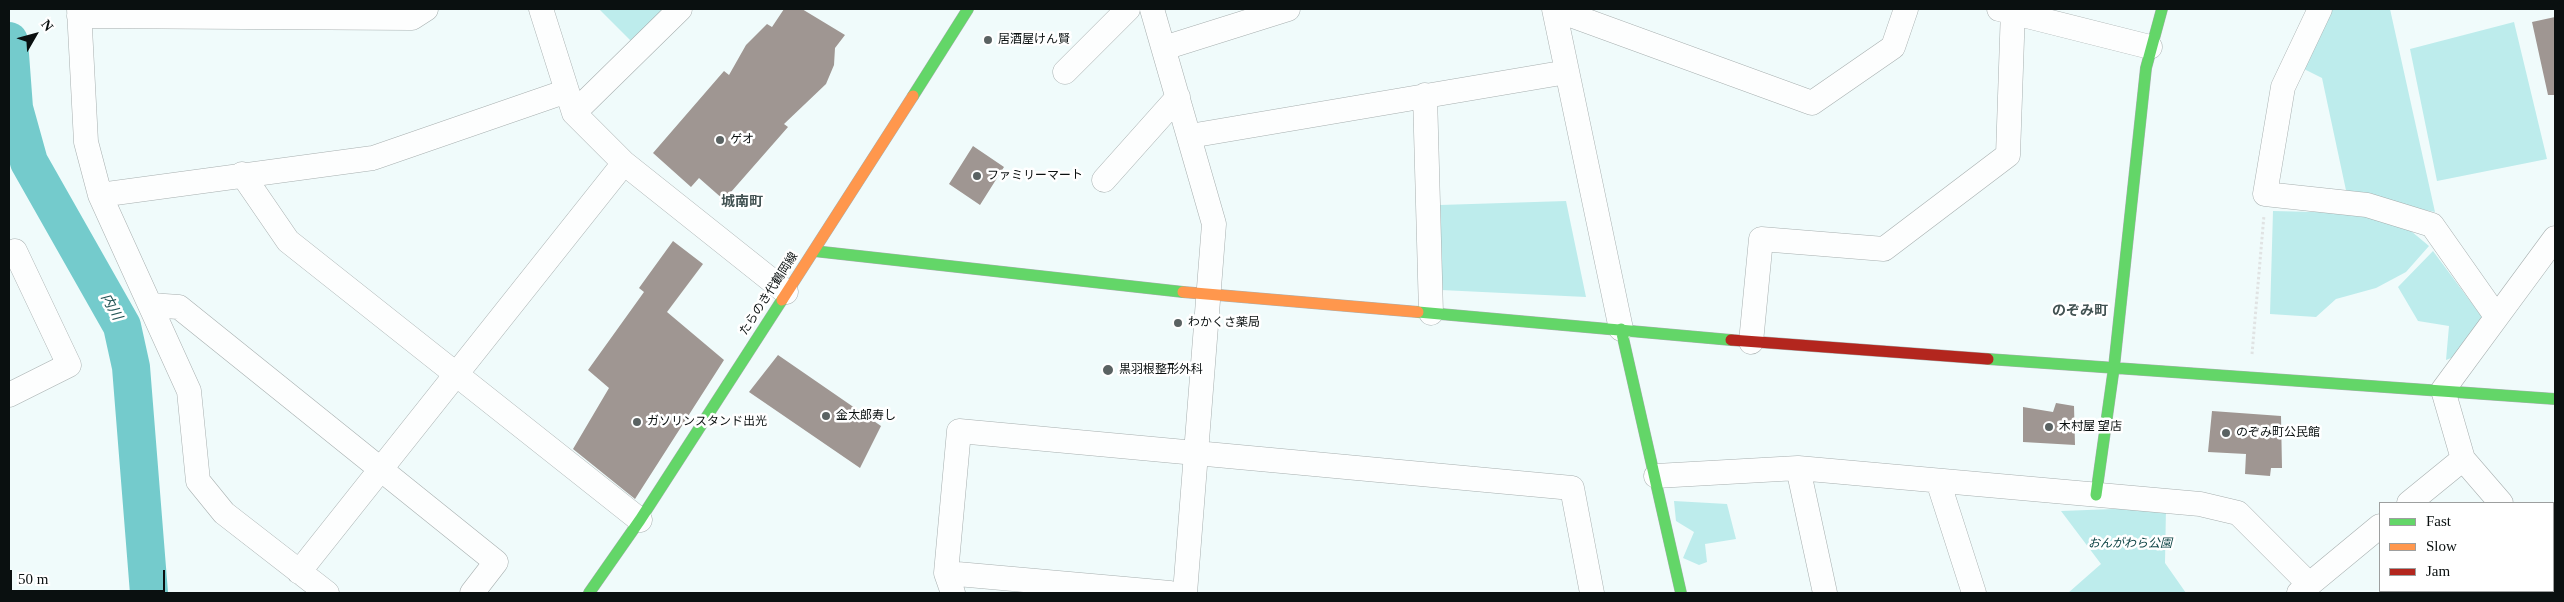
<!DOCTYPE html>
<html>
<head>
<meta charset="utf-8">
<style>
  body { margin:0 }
  #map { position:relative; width:2564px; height:602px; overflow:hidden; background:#f0fbfb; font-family:"Times New Roman",serif }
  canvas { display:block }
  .frame { position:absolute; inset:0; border:10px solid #0a1010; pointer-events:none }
  .legend { position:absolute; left:2379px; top:502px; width:175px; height:90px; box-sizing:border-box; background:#fff; border:1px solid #9d9f9f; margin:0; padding:6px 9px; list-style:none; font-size:15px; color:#0a1010 }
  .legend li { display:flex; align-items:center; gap:10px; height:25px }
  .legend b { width:25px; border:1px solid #9d9f9f }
  .north { position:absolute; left:10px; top:10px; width:50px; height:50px; -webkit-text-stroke:4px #fff; paint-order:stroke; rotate:52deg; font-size:14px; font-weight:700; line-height:20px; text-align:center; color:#0a1010 }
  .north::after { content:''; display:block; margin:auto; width:18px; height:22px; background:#0a1010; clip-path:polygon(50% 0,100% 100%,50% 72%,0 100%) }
  .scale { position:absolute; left:10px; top:570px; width:155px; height:22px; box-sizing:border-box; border:2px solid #0a1010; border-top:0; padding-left:6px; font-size:15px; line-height:18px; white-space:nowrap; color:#0a1010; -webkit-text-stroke:4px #fff; paint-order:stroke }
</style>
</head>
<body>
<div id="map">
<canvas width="2564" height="602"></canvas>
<div class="frame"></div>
<ul class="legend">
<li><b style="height:6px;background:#63d668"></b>Fast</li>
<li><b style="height:6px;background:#ff974d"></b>Slow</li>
<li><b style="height:6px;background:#b3261e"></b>Jam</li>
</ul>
<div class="north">N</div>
<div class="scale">50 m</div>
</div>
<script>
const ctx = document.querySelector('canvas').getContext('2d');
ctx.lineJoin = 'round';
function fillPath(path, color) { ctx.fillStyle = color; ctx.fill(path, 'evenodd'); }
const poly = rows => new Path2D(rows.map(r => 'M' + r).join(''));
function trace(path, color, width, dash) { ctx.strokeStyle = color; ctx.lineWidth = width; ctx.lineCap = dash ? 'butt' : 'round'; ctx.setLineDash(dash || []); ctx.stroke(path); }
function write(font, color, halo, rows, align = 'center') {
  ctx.font = font + ' "Times New Roman","Noto Sans JP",serif'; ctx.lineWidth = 5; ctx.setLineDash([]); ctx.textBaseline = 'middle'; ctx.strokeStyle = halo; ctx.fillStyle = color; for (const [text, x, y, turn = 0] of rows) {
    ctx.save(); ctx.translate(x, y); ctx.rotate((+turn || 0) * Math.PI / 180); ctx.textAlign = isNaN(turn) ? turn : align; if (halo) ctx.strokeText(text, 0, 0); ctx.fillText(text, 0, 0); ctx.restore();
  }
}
const green = poly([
  [599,9,664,9,631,41],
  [2331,9,2390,9,2435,212,2347,195,2322,78,2302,68],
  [2514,22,2547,159,2437,181,2410,49],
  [1566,201,1586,297,1441,290,1440,205],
  [2273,211,2354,213,2411,231,2429,246,2406,272,2376,288,2336,299,2316,317,2270,314],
  [2433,251,2485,321,2456,356,2446,360,2449,326,2418,321,2398,287],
  [1674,501,1727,504,1736,539,1705,544,1707,562,1699,565,1683,558,1694,532,1676,521],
  [2166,507,2165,563,2186,593,2068,593,2101,564,2061,511]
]);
const river = poly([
  [9,41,14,108,29,162,122,326,131,367,149,593],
  [2553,541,2555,537],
  [2512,593,2514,591]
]);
const building = poly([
  [784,9,802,9,845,35,835,48,834,65,826,84,784,124,788,127,724,200,699,178,691,187,653,153,724,71,729,75,746,45,767,24,772,27],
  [2555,17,2555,95,2548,95,2532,22],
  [973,146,1004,167,980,205,949,184],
  [673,241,703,264,667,312,724,360,635,499,573,449,609,388,588,370,644,292,639,288],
  [778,355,881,426,860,468,749,392],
  [2056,403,2074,406,2075,445,2023,442,2023,407,2053,412],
  [2212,411,2281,416,2282,468,2271,468,2270,476,2245,474,2246,454,2208,452]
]);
const path = poly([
  [2252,354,2264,215]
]);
const street = poly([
  [79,9,86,142,100,195,189,391,198,481,224,513,327,593],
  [541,9,574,113,624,163,786,292],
  [1152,9,1214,224,1185,593],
  [1554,9,1812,103,1893,47,1906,9],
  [1554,9,1621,329],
  [1999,9,2150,47],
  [2320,9,2283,87,2265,194,2367,205,2432,225,2496,316],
  [79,16,412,18,426,9],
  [1164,48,1288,9],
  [1065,72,1128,9],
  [1425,95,1431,313],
  [574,113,680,9],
  [1190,136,1567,72],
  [242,174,288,241,640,520],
  [1104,180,1178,97],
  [100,195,373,158,567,91],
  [150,305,179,307,496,562,472,593],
  [1751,342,1761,239,1884,249,2008,155,2013,9],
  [9,395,69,365,15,251],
  [1798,468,1825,593],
  [1656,476,1798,468,2200,504,2238,513,2309,584],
  [1938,481,1974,593],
  [2409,503,2463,459],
  [2501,503,2463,459,2443,390,2555,238],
  [2553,566,2555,569],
  [299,572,624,163],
  [946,573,1170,593],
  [953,593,946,573,959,431,1572,488,1592,593],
  [2299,593,2380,526],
  [2429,593,2431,591]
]);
const fast = poly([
  [913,96,968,9],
  [814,251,1183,292],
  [1418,312,1731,340],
  [1621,329,1681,593],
  [1988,359,2555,399],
  [2096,495,2114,367,2146,68,2162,9],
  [589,593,640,520,782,300]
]);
const slow = poly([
  [1183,292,1418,312],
  [782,300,913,96]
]);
const jam = poly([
  [1731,340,1988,359]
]);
const markers = [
  [988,40,5,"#5a6262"],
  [720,140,5,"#5a6262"],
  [977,176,5,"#5a6262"],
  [1178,323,5,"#5a6262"],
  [1108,370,6,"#5a6262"],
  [826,416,5,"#5a6262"],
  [637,422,5,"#5a6262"],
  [2049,427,5,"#5a6262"],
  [2226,433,5,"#5a6262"]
];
const poiNames = [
  ["居酒屋けん賢",998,40],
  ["ゲオ",730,140],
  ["ファミリーマート",987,176],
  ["わかくさ薬局",1188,323],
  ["黒羽根整形外科",1119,370],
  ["金太郎寿し",836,416],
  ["ガソリンスタンド出光",647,422],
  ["木村屋 望店",2059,427],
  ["のぞみ町公民館",2236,433]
];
const streetNames = [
  ["たらのき代鶴岡線",769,294,-57]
];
const parkNames = [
  ["おんがわら公園",2130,544]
];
const neighbourhoodNames = [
  ["城南町",742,202],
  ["のぞみ町",2080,311]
];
const waterNames = [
  ["内川",111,307,61]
];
fillPath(green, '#bdecec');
trace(river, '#74cbcc', 38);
fillPath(building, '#9f9692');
trace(street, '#a7afaf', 25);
trace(fast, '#a7afaf', 12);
trace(slow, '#a7afaf', 12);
trace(jam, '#a7afaf', 12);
trace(path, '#e0e3e3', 3, [2.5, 2.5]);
trace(street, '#fdfefe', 24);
trace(fast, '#63d668', 11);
trace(slow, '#ff974d', 11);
trace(jam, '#b3261e', 11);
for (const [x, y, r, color] of markers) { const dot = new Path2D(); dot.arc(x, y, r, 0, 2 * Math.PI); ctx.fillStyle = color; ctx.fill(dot); trace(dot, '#fff', 2); }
write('12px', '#0a1010', '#fff', poiNames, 'left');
write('12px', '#0a1010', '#fff', streetNames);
write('italic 12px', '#073f40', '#fff', parkNames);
write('bold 14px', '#425252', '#fff', neighbourhoodNames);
write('italic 14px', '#225455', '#fff', waterNames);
</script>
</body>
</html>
